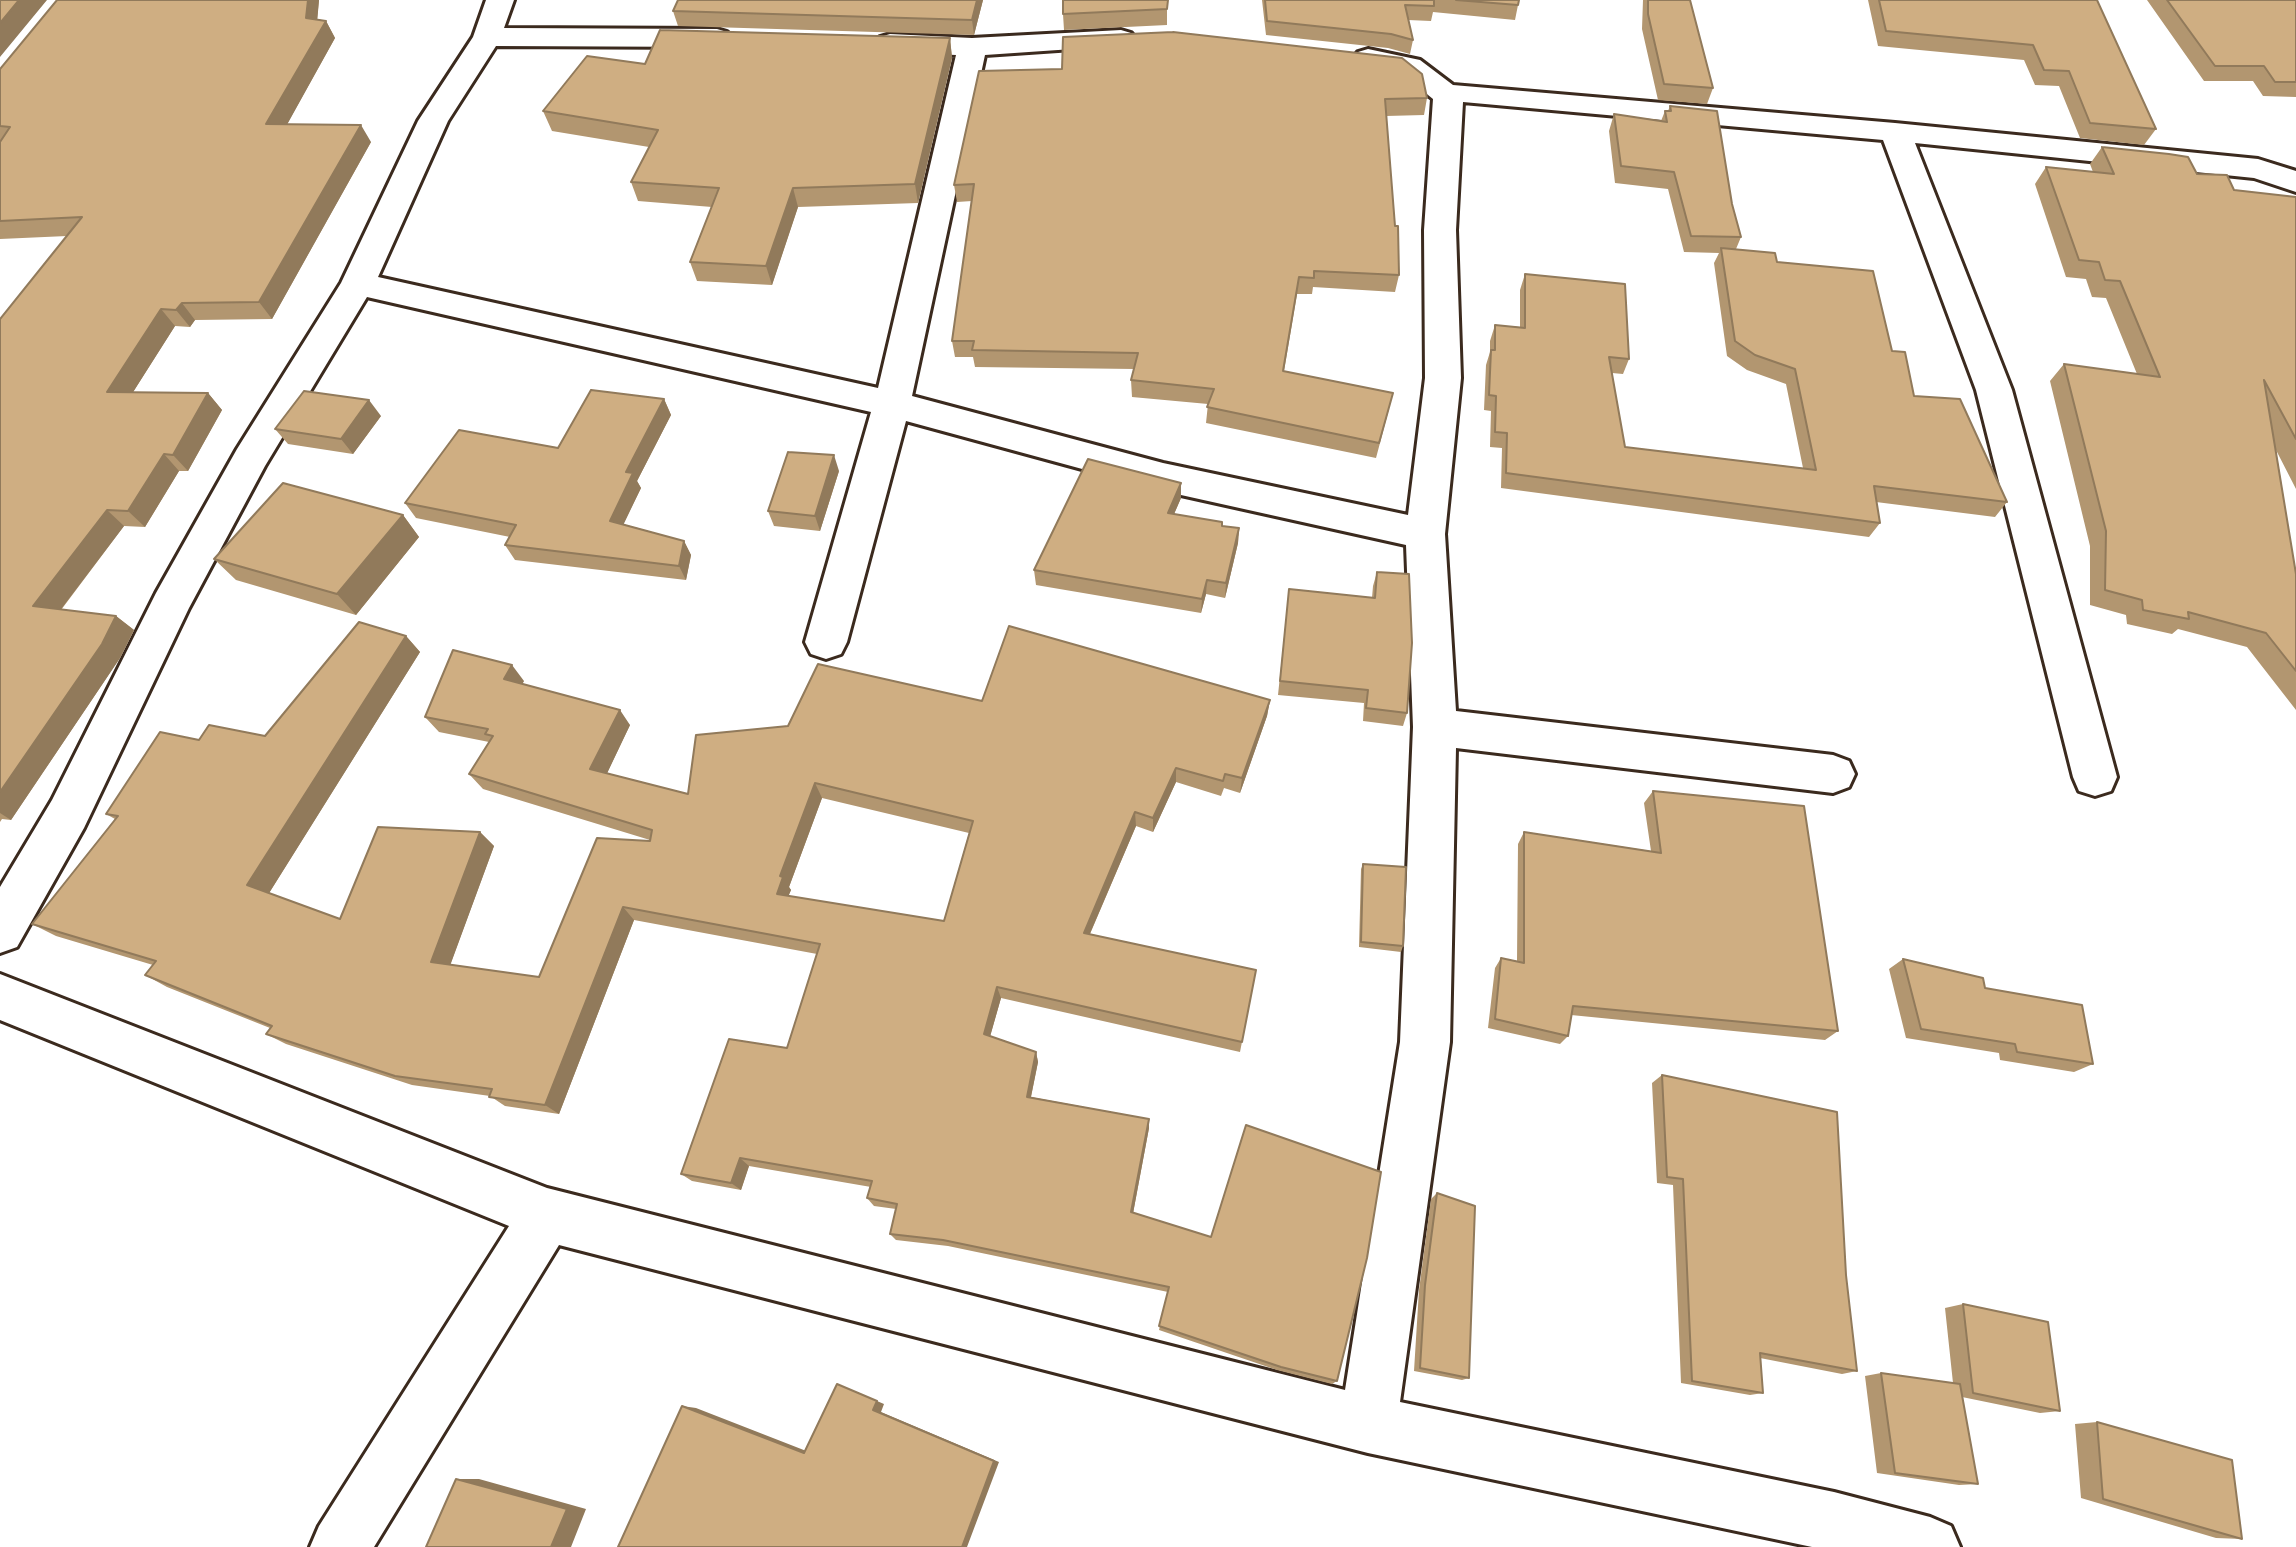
<!DOCTYPE html>
<html>
<head>
<meta charset="utf-8">
<style>
  body { margin:0 }
  canvas { display:block; background:#fff }
</style>
</head>
<body>
<canvas width="2296" height="1547"></canvas>
<script>
const ctx = document.querySelector('canvas').getContext('2d');
ctx.lineJoin = 'round';
const poly = rows => new Path2D(rows.map(r => 'M' + r).join(''));
function trace(path, color, width, dash) { ctx.strokeStyle = color; ctx.lineWidth = width; ctx.lineCap = dash ? 'butt' : 'round'; ctx.setLineDash(dash || []); ctx.stroke(path); }
function fillPath(path, color) { ctx.fillStyle = color; ctx.fill(path, 'evenodd'); }
const minor = poly([
  [486,0,514,0,504,28,717,29,727,32,731,38,727,44,717,47,496,46,448,121,378,277,878,388,956,55,890,52,880,49,875,43,880,37,890,34,972,38,1121,30,1131,33,1136,39,1131,45,985,55,912,396,1163,463,1408,515,1425,378,1424,230,1433,99,1401,73,1358,64,1353,58,1358,52,1368,49,1420,60,1453,85,1895,123,2258,159,2296,171,2296,192,2254,178,1915,143,2012,390,2117,777,2111,791,2095,796,2079,791,2073,777,1976,390,1883,140,1463,102,1456,230,1461,378,1445,534,1456,711,1833,755,1849,761,1855,774,1849,787,1833,793,1456,748,1450,1042,1400,1402,1834,1492,1930,1517,1951,1526,1960,1547,1812,1547,1368,1453,559,1245,374,1547,310,1547,319,1526,509,1226,0,1020,0,974,547,1188,1345,1390,1400,1042,1413,727,1406,545,1163,491,906,421,847,642,841,654,826,659,811,654,805,642,871,412,367,297,265,466,189,608,84,828,17,947,0,953,0,887,52,800,156,593,237,449,341,283,418,121,473,37,486,0]
]);
const wall = poly([
  [319,0,317,19,326,21,335,38,287,124,371,142,272,319,195,320,190,327,175,326,133,392,208,393,222,410,188,471,179,471,145,527,124,526,61,610,116,616,134,630,120,658,11,820,2,819,0,822,0,319,67,236,0,239,0,69],
  [983,0,974,35,678,26,673,11],
  [1167,0,1167,25,1064,30,1063,14],
  [1262,0,1519,0,1515,20,1433,12,1431,21,1408,20,1413,40,1410,54,1388,48,1266,35],
  [1643,0,1690,0,1713,88,1707,104,1658,100,1642,29],
  [1868,0,2097,0,2156,129,2144,145,2080,138,2059,86,2035,85,2024,60,1878,46],
  [2147,0,2296,0,2296,97,2263,96,2253,81,2204,81],
  [950,38,952,58,918,203,798,207,772,285,697,281,690,262,712,207,638,201,631,182,649,147,552,131,543,111,645,64],
  [979,71,1427,98,1424,115,1386,116,1399,275,1395,292,1313,287,1312,294,1297,294,1284,371,1389,409,1376,458,1206,423,1208,404,1132,397,1131,380,1134,369,975,367,973,357,955,357,952,341,972,201,957,202,954,185],
  [1670,106,1732,204,1741,237,1736,249,1777,262,1892,351,1914,396,2007,502,1995,517,1876,502,1880,523,1869,537,1501,488,1502,448,1490,447,1491,411,1484,410,1486,365,1490,352,1490,341,1495,325,1520,327,1520,290,1525,274,1629,359,1623,374,1612,373,1625,447,1803,468,1786,384,1747,370,1727,356,1714,263,1719,253,1684,252,1668,189,1615,183,1609,131,1614,114,1661,121,1665,111,1668,111],
  [2102,147,2197,174,2234,190,2296,197,2296,489,2276,450,2296,574,2296,710,2247,647,2178,629,2172,634,2127,624,2126,615,2090,605,2090,546,2050,381,2064,364,2137,374,2106,298,2092,297,2086,279,2066,277,2035,184,2046,167,2093,172,2090,164],
  [664,399,671,415,637,481,641,488,623,524,684,541,691,555,686,580,515,560,505,545,510,537,416,518,405,503,558,448],
  [381,416,353,454,288,444,275,429],
  [839,471,820,531,774,526,768,511],
  [1181,498,1174,514,1222,526,1239,528,1238,543,1225,598,1206,594,1201,613,1036,585,1034,570],
  [403,515,419,537,356,615,236,580,214,559],
  [1377,572,1407,713,1403,726,1363,721,1364,703,1278,695,1289,589,1372,598,1373,586],
  [406,636,420,652,269,893,340,919,480,832,494,846,450,965,539,977,650,840,483,789,469,774,489,742,439,732,425,717,524,681,522,684,630,725,607,773,688,794,788,726,982,701,1270,700,1267,716,1240,793,1224,788,1221,796,1176,782,1153,832,1136,826,1090,934,1256,970,1240,1052,1001,998,990,1036,1036,1052,1038,1062,1031,1097,1149,1119,1149,1128,1133,1213,1337,1381,1332,1384,1277,1370,1159,1330,1168,1292,948,1246,896,1240,890,1234,896,1209,874,1206,867,1198,871,1187,749,1166,741,1190,692,1181,681,1174,787,1048,817,954,634,920,559,1114,505,1106,490,1096,412,1085,286,1044,266,1034,270,1028,167,987,145,975,153,965,56,936,32,924,115,819,106,814,199,740,265,736],
  [822,798,969,833,944,921,788,896,791,890,789,887],
  [1653,791,1838,1031,1825,1040,1571,1015,1568,1036,1560,1044,1488,1028,1495,968,1501,958,1517,961,1518,844,1524,832,1651,851,1644,803],
  [1363,864,1403,946,1401,952,1359,947,1361,869],
  [1903,959,1985,988,2093,1064,2074,1072,2000,1060,1999,1053,1906,1038,1889,969],
  [1662,1075,1846,1275,1857,1371,1842,1374,1760,1358,1763,1393,1750,1395,1681,1383,1673,1185,1657,1183,1652,1083],
  [1437,1193,1469,1378,1462,1380,1414,1371,1419,1290,1431,1199],
  [1963,1304,2060,1411,2040,1413,1962,1397,1978,1484,1959,1485,1877,1473,1865,1376,1881,1373,1953,1383,1945,1308],
  [2097,1422,2242,1539,2216,1538,2081,1498,2075,1424]
]);
const shadedWall = poly([
  [19,0,47,0,0,57,0,23],
  [308,0,319,0,316,35,306,18],
  [977,0,983,0,974,35,972,20],
  [326,21,335,38,278,141,266,124],
  [950,38,952,58,918,203,915,184],
  [361,125,371,142,272,319,259,302],
  [793,188,798,207,772,285,766,266],
  [182,303,195,320,190,327,176,310],
  [161,309,175,326,123,408,107,392],
  [208,393,222,410,188,471,173,455],
  [664,399,671,415,637,481,641,488,618,536,610,521,626,472],
  [369,400,381,416,353,454,341,439],
  [164,454,179,471,145,527,128,511],
  [834,455,839,471,820,531,815,516],
  [1181,483,1181,498,1168,528,1168,513],
  [107,510,124,526,52,621,33,606],
  [403,515,419,537,356,615,337,594],
  [1239,528,1238,543,1225,598,1226,583],
  [684,541,691,555,686,580,679,566],
  [1207,580,1206,594,1201,613,1202,599],
  [116,616,134,630,120,658,11,820,0,813,0,792],
  [406,636,420,652,266,898,247,885],
  [512,665,524,681,516,695,504,679],
  [1270,700,1267,716,1240,793,1242,778],
  [620,710,630,725,602,784,590,769],
  [1176,768,1176,782,1153,832,1153,818],
  [815,783,822,798,789,887,791,890,784,907,777,894,780,876],
  [1135,812,1136,826,1085,945,1084,933],
  [480,832,494,846,447,974,431,962],
  [623,907,634,920,559,1114,545,1105],
  [997,987,1001,998,988,1044,984,1034],
  [1036,1052,1038,1062,1029,1106,1027,1097],
  [1149,1119,1149,1128,1132,1219,1131,1212],
  [740,1158,749,1166,741,1190,731,1183],
  [837,1384,884,1404,881,1412,999,1462,967,1547,962,1547],
  [682,1406,696,1408,814,1454,804,1453],
  [456,1479,479,1479,586,1509,571,1547,551,1547]
]);
const building = poly([
  [0,0,19,0,0,23,0,0],
  [57,0,308,0,306,18,326,21,266,124,361,125,259,302,182,303,176,310,161,309,107,392,208,393,173,455,164,454,128,511,107,510,33,606,116,616,102,644,0,792,0,319,82,217,0,221,0,142,10,127,0,126,0,69,57,0],
  [678,0,977,0,972,20,673,11,678,0],
  [1063,0,1168,0,1167,9,1063,14,1063,0],
  [1265,0,1434,0,1434,6,1405,5,1413,40,1391,34,1267,21,1265,0],
  [1456,0,1519,0,1518,5,1456,0],
  [1648,0,1690,0,1713,88,1664,84,1648,14,1648,0],
  [1879,0,2097,0,2156,129,2090,123,2069,71,2044,70,2033,45,1886,31,1879,0],
  [2167,0,2296,0,2296,82,2275,82,2264,66,2215,66,2167,0],
  [660,30,950,38,915,184,793,188,766,266,690,262,719,188,631,182,658,130,543,111,587,56,645,64,660,30],
  [1173,32,1402,58,1422,74,1427,98,1385,99,1395,226,1398,226,1399,275,1314,271,1314,278,1299,277,1283,371,1393,393,1379,443,1207,407,1214,389,1131,380,1138,353,972,350,974,341,952,341,974,184,954,185,979,71,1062,69,1063,37,1173,32],
  [1670,106,1717,111,1732,204,1741,237,1691,236,1674,172,1621,166,1614,114,1667,122,1665,111,1671,111,1670,106],
  [2102,147,2169,154,2188,157,2197,174,2227,175,2234,190,2296,197,2296,439,2264,380,2296,574,2296,671,2266,633,2188,612,2189,619,2143,610,2142,600,2105,590,2106,531,2064,364,2160,377,2120,281,2105,280,2099,262,2079,260,2046,167,2114,174,2102,147],
  [1721,248,1775,253,1777,262,1873,271,1892,351,1905,352,1914,396,1960,399,2007,502,1874,486,1880,523,1506,473,1507,433,1495,432,1496,396,1489,395,1491,350,1495,350,1495,325,1525,328,1525,274,1625,284,1629,359,1609,357,1625,447,1816,470,1795,369,1755,355,1735,341,1721,248],
  [591,390,664,399,626,472,633,473,610,521,684,541,679,566,505,545,516,525,405,503,459,430,558,448,591,390],
  [304,391,369,400,341,439,275,429,304,391],
  [788,452,834,455,815,516,768,511,788,452],
  [1088,459,1181,483,1168,513,1222,522,1222,526,1239,528,1226,583,1207,580,1202,599,1034,570,1088,459],
  [283,483,403,515,337,594,214,559,283,483],
  [1377,572,1409,574,1412,643,1407,713,1366,708,1368,690,1280,681,1289,589,1375,598,1377,572],
  [359,622,406,636,247,885,340,919,378,827,480,832,431,962,539,977,597,838,650,841,652,830,469,774,493,736,485,734,488,729,425,717,453,650,512,665,504,679,620,710,590,769,688,794,696,735,788,726,818,664,982,701,1009,626,1270,700,1242,778,1225,774,1223,781,1176,768,1153,818,1135,812,1084,933,1256,970,1242,1042,997,987,984,1034,1036,1052,1027,1097,1149,1119,1131,1212,1211,1237,1246,1125,1381,1172,1367,1258,1337,1381,1281,1367,1159,1326,1169,1287,943,1240,890,1234,897,1204,867,1198,872,1181,740,1158,731,1183,681,1174,729,1039,787,1048,820,944,623,907,545,1105,489,1097,492,1089,395,1076,266,1034,272,1026,145,975,156,961,32,924,118,816,106,814,160,732,199,740,209,725,265,736,359,622],
  [815,783,973,821,944,921,777,894,783,877,780,876,815,783],
  [1653,791,1804,806,1838,1031,1573,1006,1568,1036,1495,1019,1501,958,1524,963,1524,832,1661,853,1653,791],
  [1363,864,1406,867,1403,946,1361,942,1363,864],
  [1903,959,1983,978,1985,988,2082,1005,2093,1064,2017,1052,2015,1044,1921,1029,1903,959],
  [1662,1075,1837,1112,1846,1275,1857,1371,1760,1353,1763,1393,1692,1381,1683,1179,1667,1177,1662,1075],
  [1437,1193,1475,1206,1469,1378,1420,1368,1425,1285,1437,1193],
  [1963,1304,2048,1322,2060,1411,1973,1393,1963,1304],
  [1881,1373,1960,1384,1978,1484,1895,1473,1881,1373],
  [837,1384,877,1401,873,1410,994,1461,962,1547,618,1547,682,1406,804,1453,837,1384],
  [2097,1422,2232,1460,2242,1539,2103,1499,2097,1422],
  [456,1479,567,1509,551,1547,426,1547,456,1479]
]);
trace(minor, '#3b2a1e', 6);
fillPath(minor, '#fff');
fillPath(wall, '#b29670');
fillPath(shadedWall, '#917a5b');
fillPath(building, '#cfae82');
trace(building, '#917a5b', 2);
</script>
</body>
</html>
